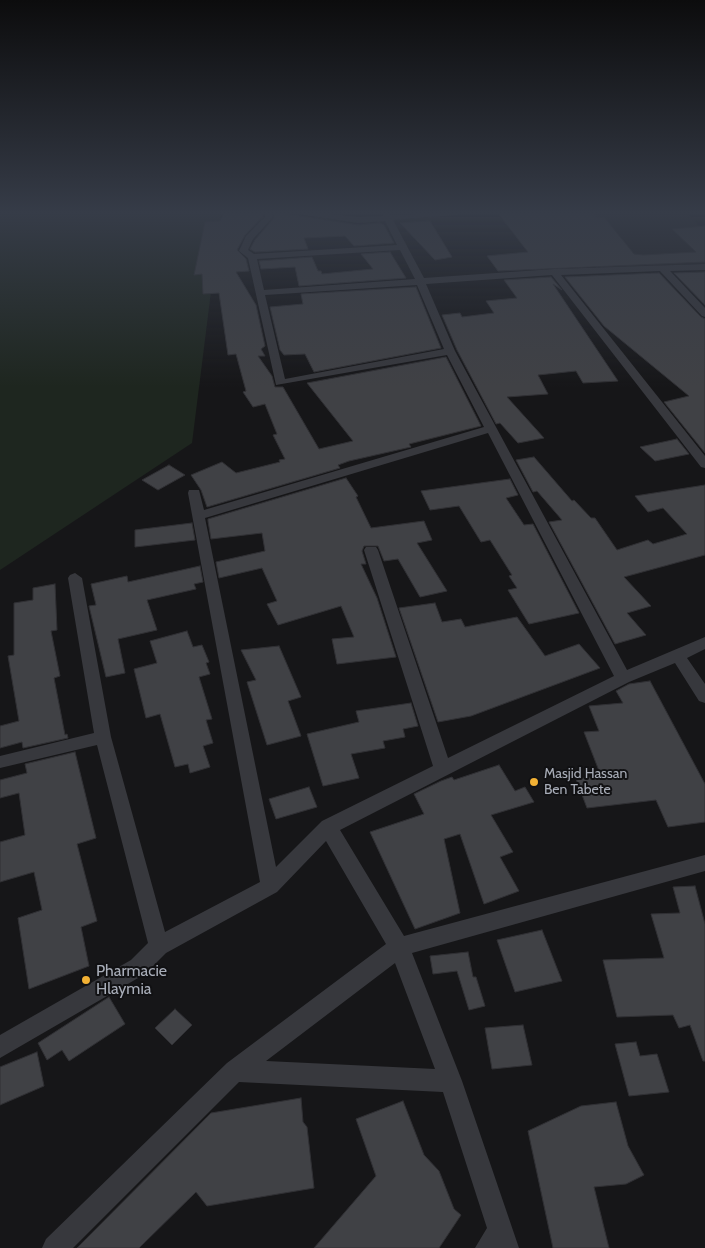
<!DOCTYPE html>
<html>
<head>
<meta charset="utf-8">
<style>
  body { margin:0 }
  canvas { display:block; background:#161618 }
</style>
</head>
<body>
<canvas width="705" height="1248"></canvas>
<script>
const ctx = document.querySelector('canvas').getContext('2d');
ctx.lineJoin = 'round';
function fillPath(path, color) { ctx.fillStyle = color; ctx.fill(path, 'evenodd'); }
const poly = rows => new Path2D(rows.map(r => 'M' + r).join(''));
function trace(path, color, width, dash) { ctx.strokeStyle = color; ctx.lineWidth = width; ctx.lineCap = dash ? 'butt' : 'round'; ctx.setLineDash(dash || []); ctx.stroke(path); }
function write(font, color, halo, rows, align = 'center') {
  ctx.font = font + ' Cabin,sans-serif'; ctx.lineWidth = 4; ctx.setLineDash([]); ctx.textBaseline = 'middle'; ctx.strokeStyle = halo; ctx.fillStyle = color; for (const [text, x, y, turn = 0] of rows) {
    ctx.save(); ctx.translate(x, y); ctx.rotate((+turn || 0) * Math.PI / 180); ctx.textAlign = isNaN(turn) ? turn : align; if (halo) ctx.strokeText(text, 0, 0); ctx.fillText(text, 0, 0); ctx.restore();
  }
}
const built = poly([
  [567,212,686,212,705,232,705,264,596,268]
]);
const green = poly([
  [0,212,221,212,192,443,0,570]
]);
const building = poly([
  [225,212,262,212,263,216,245,235,237,250,246,259,249,271,236,272,256,305,265,346,261,349,265,356,258,356,272,376,275,387,283,387,319,449,353,441,307,383,446,357,481,426,409,444,411,447,349,461,338,465,340,468,207,507,201,490,191,475,222,462,236,473,280,462,279,460,285,459,273,435,277,434,265,404,253,407,243,392,246,391,236,354,228,355,219,293,203,294,202,274,194,275,205,222,220,221,225,212],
  [274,212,358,225,380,223,384,225,394,243,354,246,345,236,304,238,308,249,255,252,250,249,255,240,274,218,274,212],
  [497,212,593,212,597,218,604,217,634,254,643,255,696,252,672,229,705,226,705,262,498,271,487,256,528,252,497,212],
  [430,221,452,257,435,260,400,223,430,221],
  [390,252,406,278,299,286,295,267,261,269,259,261,312,257,318,271,321,271,322,274,373,269,361,254,390,252],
  [705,272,705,305,674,273,705,272],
  [659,273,701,317,705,319,705,453,664,402,689,396,604,326,565,277,659,273],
  [551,277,562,290,553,284,618,381,583,383,576,371,538,375,548,394,507,397,544,438,518,443,500,423,496,424,457,350,442,315,460,313,462,317,494,313,486,301,517,298,504,280,551,277],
  [416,287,441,348,314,372,305,354,284,355,280,350,270,307,303,304,301,294,416,287],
  [677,439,689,454,655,461,640,447,677,439],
  [534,457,572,501,574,500,591,518,595,518,617,550,648,540,653,544,687,534,663,508,648,512,635,496,705,485,705,555,624,577,651,606,627,613,646,635,615,644,549,522,562,520,537,491,533,492,516,460,534,457],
  [169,465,185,475,158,490,142,480,169,465],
  [346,478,358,496,356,497,371,528,424,521,432,540,417,543,447,591,420,597,398,559,384,561,378,546,364,546,362,551,366,564,361,564,377,598,396,657,337,664,332,639,354,637,341,606,278,625,267,604,277,601,262,568,219,578,216,562,265,551,262,533,211,539,208,521,208,519,346,478],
  [510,479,518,495,506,498,524,525,533,524,579,613,529,624,508,590,517,588,509,576,512,575,490,540,481,542,459,506,430,510,421,491,510,479],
  [192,523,195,540,135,547,135,530,192,523],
  [200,566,203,582,194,584,196,589,147,600,157,630,118,639,125,673,106,677,89,606,96,605,91,584,127,576,128,582,200,566],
  [55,584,57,630,51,631,60,676,54,678,65,735,67,734,68,738,23,748,22,742,0,748,0,726,19,721,8,656,14,655,14,603,33,600,33,588,55,584],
  [435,603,442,622,461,619,465,627,517,617,545,656,579,644,600,668,471,716,438,722,399,608,435,603],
  [187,631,193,647,202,645,209,662,206,663,210,674,199,677,212,719,206,720,213,743,203,746,210,767,190,773,188,764,175,767,160,714,146,718,134,669,157,663,150,641,187,631],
  [279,646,301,697,288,701,301,736,267,745,247,682,256,680,241,650,279,646],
  [650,681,705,784,705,822,668,827,656,800,587,808,576,779,601,776,584,732,599,731,589,706,623,703,616,691,629,684,650,681],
  [411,703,418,726,403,729,405,737,383,741,385,748,351,754,359,778,323,786,307,734,359,722,356,711,411,703],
  [75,752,96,838,77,844,97,921,81,927,89,966,29,989,18,918,42,910,34,872,0,882,0,842,25,835,19,793,0,798,0,780,27,773,25,764,75,752],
  [499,765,515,791,525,787,534,802,491,815,513,852,500,857,519,891,484,904,460,834,444,839,460,913,415,929,370,832,424,814,414,794,441,781,452,777,454,780,499,765],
  [309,787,317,807,276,819,269,799,309,787],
  [695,886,705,924,705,1061,703,1061,690,1025,679,1028,673,1015,617,1017,603,960,664,958,651,914,680,913,673,887,695,886],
  [542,930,562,981,515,992,497,940,542,930],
  [468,952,473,977,476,977,485,1006,469,1010,457,971,433,974,430,956,468,952],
  [109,997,125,1024,69,1061,62,1050,47,1060,38,1043,109,997],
  [175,1009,192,1025,172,1045,155,1028,175,1009],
  [523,1025,532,1065,492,1069,485,1028,523,1025],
  [636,1042,640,1056,657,1054,669,1092,629,1096,615,1044,636,1042],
  [37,1052,44,1086,0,1105,0,1067,37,1052],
  [301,1098,303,1122,307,1127,314,1188,207,1206,196,1192,139,1248,77,1248,211,1113,301,1098],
  [403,1101,424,1155,439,1171,454,1209,461,1215,439,1248,314,1248,376,1176,356,1119,403,1101],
  [616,1102,628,1146,644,1175,626,1184,594,1187,609,1248,553,1248,528,1131,581,1106,616,1102]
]);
const minor = poly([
  [264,212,272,212,273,217,253,239,248,250,254,254,397,245,385,221,358,223,285,212,312,212,358,217,383,216,381,212,389,212,391,215,472,212,468,214,393,220,424,278,554,269,705,264,705,270,670,271,705,308,705,317,702,316,660,271,561,275,705,456,705,468,701,467,552,275,426,284,455,351,627,670,705,637,705,649,687,658,705,684,705,703,699,701,675,663,629,682,340,830,404,936,705,855,705,871,412,953,462,1081,519,1248,475,1248,487,1228,443,1092,239,1082,73,1248,42,1248,46,1239,227,1063,386,944,326,841,277,892,166,953,145,974,0,1058,0,1035,131,960,148,943,97,745,0,768,0,756,94,733,68,578,70,575,75,573,82,578,111,737,165,932,260,882,188,493,189,490,199,490,204,510,484,427,447,355,276,385,248,258,239,251,246,236,265,217,264,212],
  [400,250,415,279,264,290,257,259,400,250],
  [417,285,444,349,285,379,265,295,417,285],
  [488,433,614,676,448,758,378,550,376,547,366,547,364,550,433,766,322,821,276,867,205,518,488,433],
  [395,963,435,1069,266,1061,395,963]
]);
const markers = [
  [534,782,5,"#f2b134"],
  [86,980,5,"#f2b134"]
];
const poiNames = [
  ["Masjid Hassan",544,774],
  ["Ben Tabete",544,790]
];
const nearPoinames = [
  ["Pharmacie",96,971],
  ["Hlaymia",96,989]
];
fillPath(built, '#222225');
fillPath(green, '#1e261f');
fillPath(building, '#404145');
trace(building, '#303034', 1);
fillPath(minor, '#37383d');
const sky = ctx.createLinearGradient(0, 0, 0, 387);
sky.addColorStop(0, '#0c0c0d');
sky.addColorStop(0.55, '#363c48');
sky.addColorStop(1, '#363c4800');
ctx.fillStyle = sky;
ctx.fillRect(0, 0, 705, 387);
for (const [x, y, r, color] of markers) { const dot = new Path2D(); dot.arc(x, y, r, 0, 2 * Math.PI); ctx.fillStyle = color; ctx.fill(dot); trace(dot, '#111113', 2); }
write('14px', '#a8adb8', '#111113', poiNames, 'left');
write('16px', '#a8adb8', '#111113', nearPoinames, 'left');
</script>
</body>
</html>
